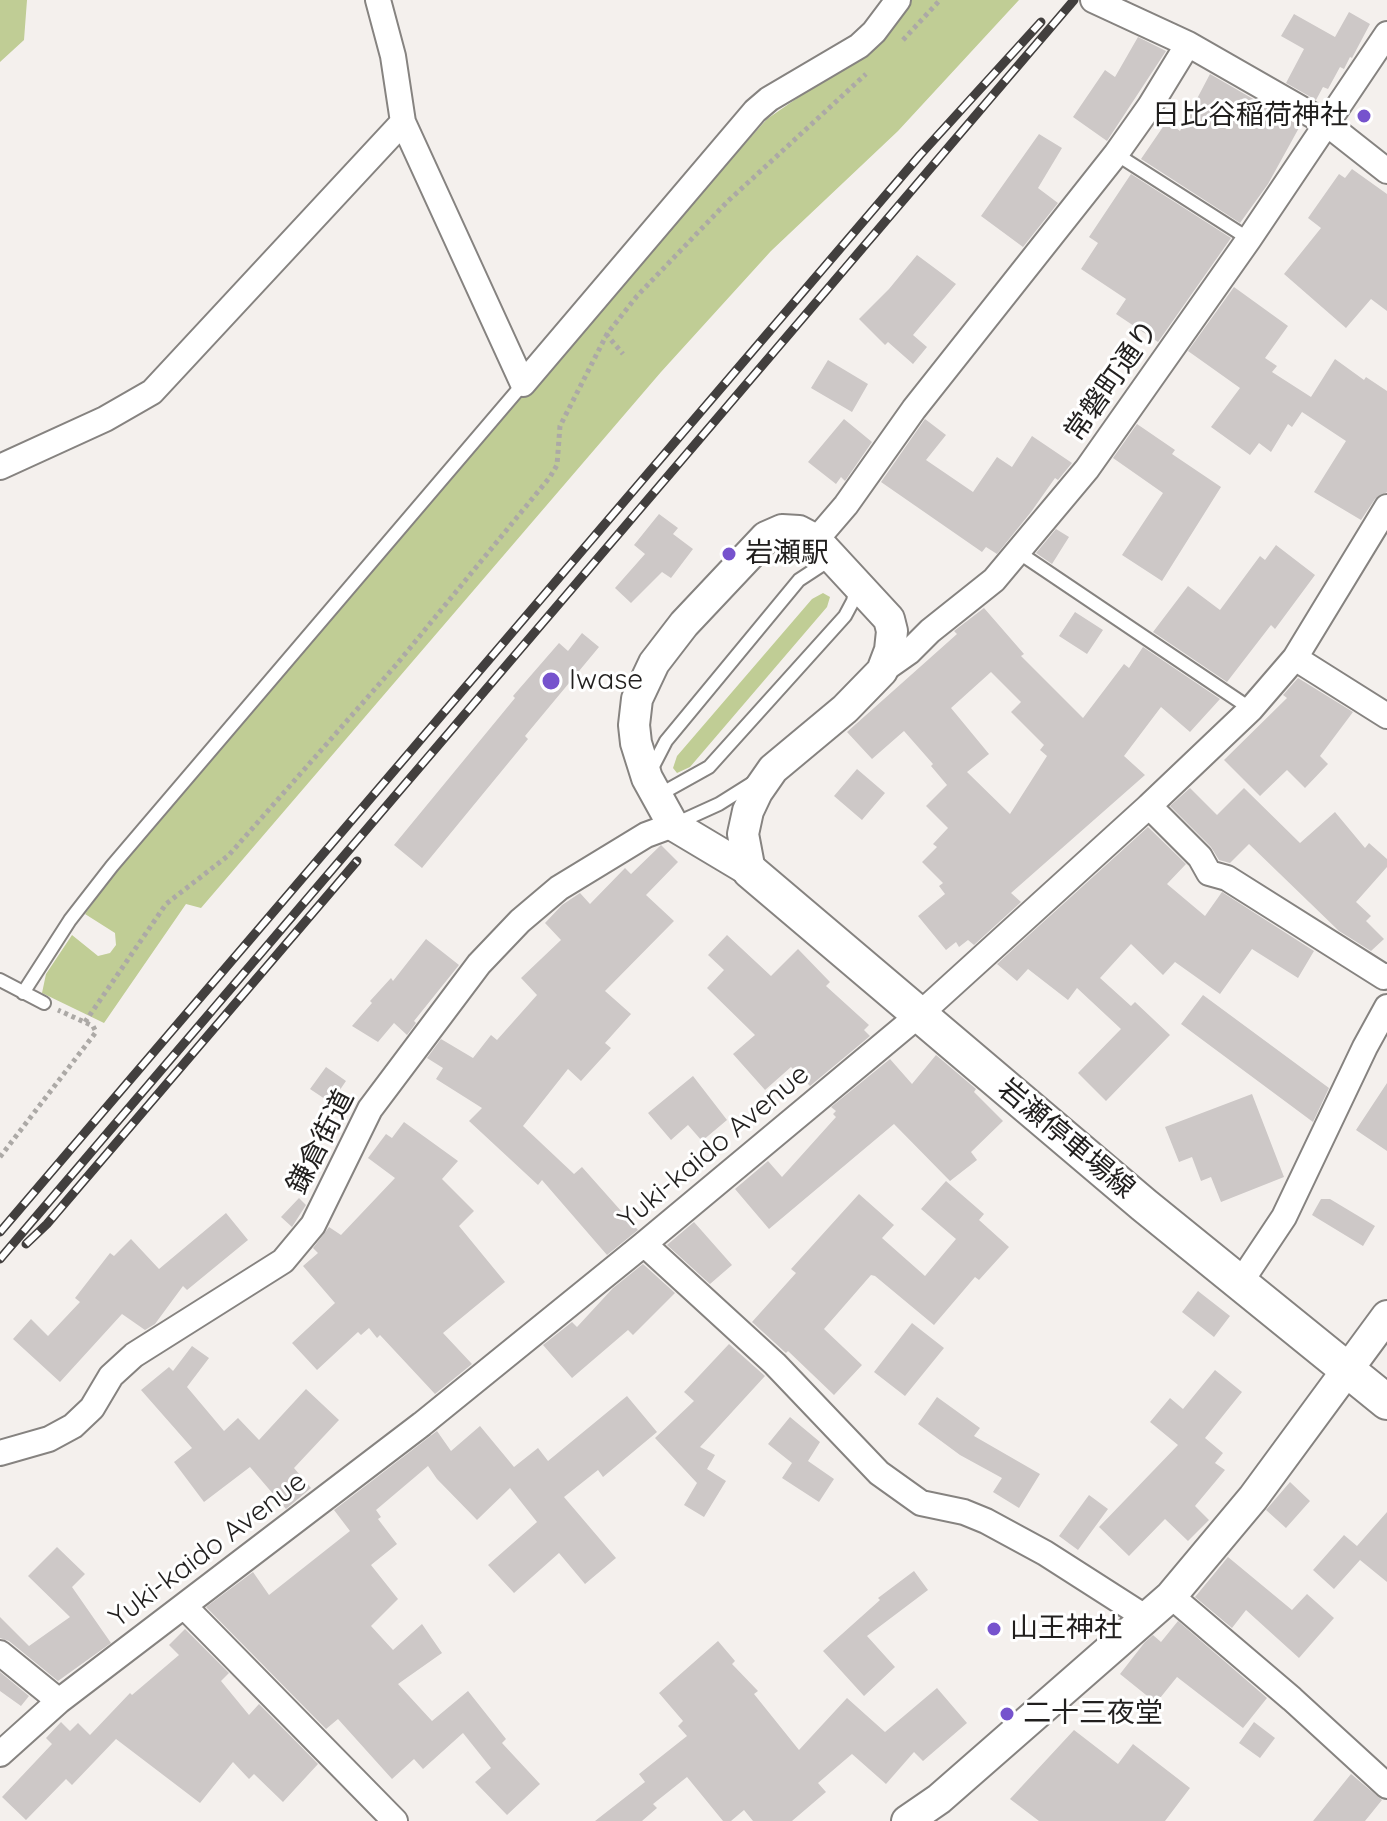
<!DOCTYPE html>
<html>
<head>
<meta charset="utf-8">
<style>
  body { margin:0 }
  canvas { display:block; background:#f4f0ed }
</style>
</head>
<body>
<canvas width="1387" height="1821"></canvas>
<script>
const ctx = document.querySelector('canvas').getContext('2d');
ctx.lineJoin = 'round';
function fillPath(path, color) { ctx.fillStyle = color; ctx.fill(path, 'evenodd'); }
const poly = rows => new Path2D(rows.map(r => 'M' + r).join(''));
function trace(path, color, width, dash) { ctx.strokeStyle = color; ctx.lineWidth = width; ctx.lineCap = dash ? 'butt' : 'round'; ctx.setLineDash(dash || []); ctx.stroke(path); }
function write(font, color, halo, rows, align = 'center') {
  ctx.font = font + ' Quicksand,"Noto Sans JP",sans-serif'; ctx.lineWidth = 6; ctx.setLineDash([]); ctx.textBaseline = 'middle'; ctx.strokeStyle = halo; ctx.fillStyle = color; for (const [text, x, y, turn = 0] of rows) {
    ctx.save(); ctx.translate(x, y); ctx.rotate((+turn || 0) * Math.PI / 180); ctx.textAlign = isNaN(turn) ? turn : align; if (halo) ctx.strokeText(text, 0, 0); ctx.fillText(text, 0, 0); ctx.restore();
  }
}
const green = poly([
  [0,0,27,0,24,40,0,62],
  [910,0,1019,0,898,131,771,251,661,372,201,908,186,904,104,1023,42,993,46,974,72,935,98,956,110,953,116,945,115,933,85,914,117,870,583,325,767,119,880,41],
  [823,593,830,597,827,607,690,767,677,773,673,768,677,756,812,599]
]);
const building = poly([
  [1349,12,1370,24,1352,58,1350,57,1344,69,1340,67,1328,89,1323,87,1316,100,1286,83,1304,49,1281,36,1294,14,1335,37],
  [1138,37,1166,51,1107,141,1073,117,1105,70,1115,77],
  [1210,74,1300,126,1268,184,1240,223,1141,159,1167,121,1180,131],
  [1039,134,1062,148,1038,188,1058,203,1023,247,981,216],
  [1352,169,1387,194,1387,311,1371,299,1346,328,1284,274,1321,228,1308,218,1339,174,1345,178],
  [1131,174,1231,238,1158,342,1116,314,1126,299,1081,269,1098,243,1089,237],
  [917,255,956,284,913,335,927,347,913,364,888,342,885,345,859,319,889,289],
  [1234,287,1288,326,1265,358,1277,366,1272,372,1311,397,1335,359,1364,380,1366,377,1387,391,1387,492,1375,499,1361,520,1314,492,1346,441,1302,412,1292,427,1288,424,1271,452,1259,443,1250,455,1211,427,1240,388,1188,351],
  [828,360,868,384,852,412,811,388],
  [844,419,872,442,845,481,841,477,836,484,808,462],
  [925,419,946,435,926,460,973,492,997,457,1012,467,1032,436,1072,463,1058,480,1055,478,1031,512,997,554,986,547,982,552,881,482],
  [1137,424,1175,450,1172,454,1221,487,1162,581,1122,555,1163,493,1113,458],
  [659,514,678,528,673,534,693,549,671,578,662,572,631,603,615,588,645,554,634,545],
  [1056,529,1069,537,1052,564,1036,553],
  [1276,545,1315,575,1275,629,1271,625,1227,682,1153,632,1188,586,1220,610,1260,556,1265,560],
  [984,608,1024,654,1021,656,1083,718,1124,664,1129,668,1143,647,1220,699,1190,732,1161,707,1124,756,1145,775,1011,893,1021,902,974,945,968,940,959,947,956,942,946,950,918,916,945,894,939,886,943,883,922,862,937,847,933,844,948,828,926,806,947,785,931,766,933,764,904,731,872,759,847,732,957,634,954,631],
  [991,672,1021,702,1011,712,1044,745,1040,750,1047,756,1010,814,967,772,989,754,951,708],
  [1075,612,1103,630,1087,654,1059,636],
  [582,633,599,647,525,736,528,739,422,868,394,845,515,698,513,696,559,643,568,651],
  [1298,678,1353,712,1320,756,1328,764,1305,788,1287,770,1260,796,1224,760,1287,698,1283,695],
  [857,769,885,793,862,820,834,796],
  [1190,788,1217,815,1244,788,1300,843,1335,812,1365,848,1369,843,1387,859,1387,867,1356,902,1371,916,1366,921,1384,939,1371,951,1339,931,1249,844,1230,863,1219,860,1211,847,1170,806],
  [1148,827,1186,864,1167,884,1205,916,1222,892,1314,951,1298,978,1252,949,1220,994,1175,962,1163,975,1131,944,1100,978,1131,1006,1135,1002,1170,1035,1106,1101,1078,1073,1121,1029,1077,988,1068,1000,1028,969,1017,981,997,964],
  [661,845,678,862,646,895,674,921,605,991,631,1014,605,1043,611,1048,581,1081,568,1069,523,1126,574,1174,582,1167,638,1230,607,1255,542,1180,538,1185,469,1121,482,1108,436,1079,443,1068,427,1058,441,1039,473,1058,491,1035,497,1040,537,995,521,978,561,940,545,923,562,905,580,893,590,904,625,868,631,874],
  [727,935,771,976,798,949,830,982,826,986,869,1025,864,1030,870,1036,810,1086,791,1067,765,1090,733,1054,755,1035,707,988,724,970,708,955],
  [426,939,459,965,414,1021,416,1023,407,1035,394,1023,378,1042,352,1026,372,1003,370,1001,391,978,393,981],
  [1203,995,1329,1088,1313,1122,1181,1024],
  [936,1055,976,1089,974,1092,1003,1121,971,1152,977,1160,950,1181,894,1124,769,1229,735,1189,768,1161,782,1177,836,1117,833,1114,836,1111,831,1107,890,1059,912,1084],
  [326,1067,346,1081,331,1103,310,1089],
  [693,1076,727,1120,702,1141,688,1125,671,1140,648,1113],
  [1387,1083,1387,1151,1356,1130],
  [1252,1094,1284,1177,1221,1202,1211,1177,1201,1181,1192,1157,1179,1162,1165,1127],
  [404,1122,458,1161,442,1179,474,1211,459,1226,505,1282,443,1333,472,1364,435,1394,380,1335,377,1338,369,1328,361,1335,358,1332,317,1370,292,1343,335,1303,303,1266,318,1253,313,1248,329,1227,341,1235,395,1178,368,1158,386,1134,392,1138],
  [946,1181,984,1214,979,1220,1009,1247,979,1280,975,1277,934,1325,875,1276,871,1275,824,1329,862,1365,834,1395,788,1351,786,1353,752,1322,796,1273,791,1269,859,1194,894,1225,882,1238,925,1276,956,1239,921,1209],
  [299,1198,306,1205,292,1227,281,1217],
  [1321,1199,1330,1199,1375,1226,1363,1246,1312,1215],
  [226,1213,248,1240,187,1290,183,1286,155,1324,145,1330,122,1314,60,1382,13,1339,31,1319,48,1336,80,1302,75,1298,110,1253,114,1256,131,1239,159,1269],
  [694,1222,732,1265,710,1284,667,1245],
  [643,1264,675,1293,633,1335,628,1330,572,1378,543,1345,572,1322,577,1327,613,1288],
  [1198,1291,1230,1316,1214,1337,1182,1312],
  [912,1323,944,1348,905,1396,874,1372],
  [729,1344,765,1376,700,1447,715,1455,707,1469,726,1481,704,1517,684,1505,697,1483,655,1438,694,1401,684,1392],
  [192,1346,209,1358,187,1387,224,1431,238,1418,259,1440,306,1389,339,1420,294,1468,311,1488,286,1509,250,1467,204,1502,174,1462,192,1448,141,1390,169,1367,173,1371],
  [1215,1370,1242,1392,1205,1438,1223,1453,1215,1463,1225,1470,1195,1506,1209,1520,1188,1541,1165,1519,1129,1556,1099,1527,1178,1445,1150,1422,1170,1398,1183,1409],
  [627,1396,657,1432,603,1477,598,1470,564,1497,616,1558,585,1584,559,1553,514,1593,488,1565,537,1522,510,1488,477,1520,437,1479,428,1466,376,1510,381,1517,378,1519,397,1544,371,1565,398,1599,371,1626,393,1650,422,1624,442,1653,398,1684,432,1721,468,1691,506,1739,502,1743,540,1784,507,1815,475,1782,491,1768,463,1733,423,1769,414,1759,392,1779,338,1719,326,1729,206,1607,253,1572,269,1595,350,1531,334,1510,437,1431,451,1451,480,1426,514,1467,538,1448,548,1461],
  [937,1397,980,1428,974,1436,1040,1474,1019,1508,993,1492,1002,1478,960,1455,918,1424],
  [790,1417,820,1442,808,1461,834,1479,819,1502,782,1478,792,1463,768,1444],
  [1290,1482,1310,1501,1286,1528,1266,1510],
  [1089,1495,1108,1509,1078,1550,1059,1536],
  [1387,1512,1387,1582,1360,1560,1334,1589,1313,1570,1344,1535,1357,1546],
  [57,1547,85,1574,72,1587,111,1643,58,1681,9,1641,0,1638,0,1617,29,1646,70,1617,28,1576],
  [1228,1557,1292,1610,1307,1594,1334,1618,1299,1658,1246,1610,1232,1628,1195,1597],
  [914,1571,928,1590,867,1636,895,1667,864,1696,823,1651,880,1600,878,1598],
  [1178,1621,1267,1698,1243,1728,1177,1677,1156,1703,1120,1674,1145,1642,1153,1635,1161,1642],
  [185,1629,229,1673,221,1681,249,1715,259,1704,318,1764,283,1802,254,1774,249,1779,233,1762,200,1803,116,1739,72,1785,66,1779,26,1820,2,1797,52,1744,46,1738,61,1722,70,1731,78,1723,90,1735,130,1693,132,1695,179,1655,169,1645],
  [718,1641,735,1661,732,1664,758,1691,754,1694,799,1750,847,1698,885,1732,937,1688,967,1723,923,1761,914,1752,886,1784,852,1754,818,1783,826,1792,792,1821,753,1821,744,1810,731,1821,723,1821,687,1777,653,1804,657,1808,642,1821,595,1821,645,1782,639,1774,687,1736,678,1726,683,1721,659,1693],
  [0,1672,29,1696,21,1706,0,1691],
  [1254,1722,1275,1738,1260,1758,1239,1743],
  [1074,1730,1118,1764,1133,1744,1190,1788,1165,1821,1039,1821,1010,1799],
  [1351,1774,1382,1800,1365,1821,1313,1821]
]);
const path = poly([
  [903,40,940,0],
  [606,334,623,354],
  [85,1022,166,904,229,855,396,665,550,477,557,465,560,426,607,334,637,296,728,201,866,74],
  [0,1157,96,1032,93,1026,58,1010]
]);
const service = poly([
  [1116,154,1249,239],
  [1018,552,1251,709],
  [650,772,666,741,799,580,831,559],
  [657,796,709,767,845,616,853,601,856,588],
  [675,824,719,804,754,782],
  [0,980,44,1003],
  [23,993,70,920,112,866,523,384]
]);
const minor = poly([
  [378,0,393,56,403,122,523,384,755,111,769,99,859,46,874,32,898,0],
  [1093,0,1188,44,1326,123,1387,171],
  [0,467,105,419,152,392,403,122],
  [816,540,846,505,914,409,1116,154,1150,106,1188,44],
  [1295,658,1387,716],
  [882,671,909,652,930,631,994,580,1087,469,1249,239,1387,34],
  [1149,806,1200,857,1209,873,1227,878,1384,977,1387,976],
  [644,1244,775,1364,879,1473,921,1503,964,1512,986,1521,1045,1553,1145,1617],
  [1240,1283,1284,1217,1365,1047,1387,1007],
  [0,1453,49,1439,73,1426,92,1408,111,1376,134,1355,283,1261,313,1225,370,1109,479,964,520,921,559,888,646,835,673,825],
  [1171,1596,1292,1699,1387,1786],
  [184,1606,395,1821],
  [0,1653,59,1701],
  [0,1754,59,1701,422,1424,644,1244,920,1014,1149,806,1251,709,1295,658,1387,507]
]);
const tertiary = poly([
  [782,530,799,531,816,540,889,619,892,631,890,650,882,671,845,709,773,769,757,792,748,811,743,834,750,871,673,825,647,778,636,743,634,725,637,699,654,663,684,624,766,537,782,530],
  [907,1821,939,1799,1171,1596,1253,1498,1387,1316]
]);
const secondary = poly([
  [750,871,1144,1205,1387,1402]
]);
const rail = poly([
  [0,1232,920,155,1041,22],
  [26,1244,47,1224,357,861],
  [0,1259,1074,0]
]);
const markers = [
  [1364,116,8,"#7653cd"],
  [729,554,8,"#7653cd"],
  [551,681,10,"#7653cd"],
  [994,1629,8,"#7653cd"],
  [1007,1714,8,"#7653cd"]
];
const poiNames = [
  ["日比谷稲荷神社",1348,116,"right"],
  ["岩瀬駅",745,554],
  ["Iwase",569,681],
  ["山王神社",1010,1629],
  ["二十三夜堂",1023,1714]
];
const streetNames = [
  ["常磐町通り",1112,381,-55],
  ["岩瀬停車場線",1066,1139,40],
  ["鎌倉街道",321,1142,-63],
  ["Yuki-kaido Avenue",714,1147,-40],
  ["Yuki-kaido Avenue",208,1550,-37]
];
fillPath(green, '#c0cd95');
fillPath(building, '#cdc8c7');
trace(service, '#868380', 16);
trace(minor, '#868380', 28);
trace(tertiary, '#868380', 34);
trace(secondary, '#868380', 38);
trace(path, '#aca9a6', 5, [4, 4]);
trace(service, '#fff', 12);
trace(minor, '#fff', 24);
trace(tertiary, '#fff', 30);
trace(secondary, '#fff', 34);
trace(rail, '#423f3e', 9);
trace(rail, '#fff', 6, [18]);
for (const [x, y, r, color] of markers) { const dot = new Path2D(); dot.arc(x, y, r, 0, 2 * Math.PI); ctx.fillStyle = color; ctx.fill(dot); trace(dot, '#fff', 3); }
write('28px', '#211f1e', '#fff', poiNames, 'left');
write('28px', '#211f1e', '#fff', streetNames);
</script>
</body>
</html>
